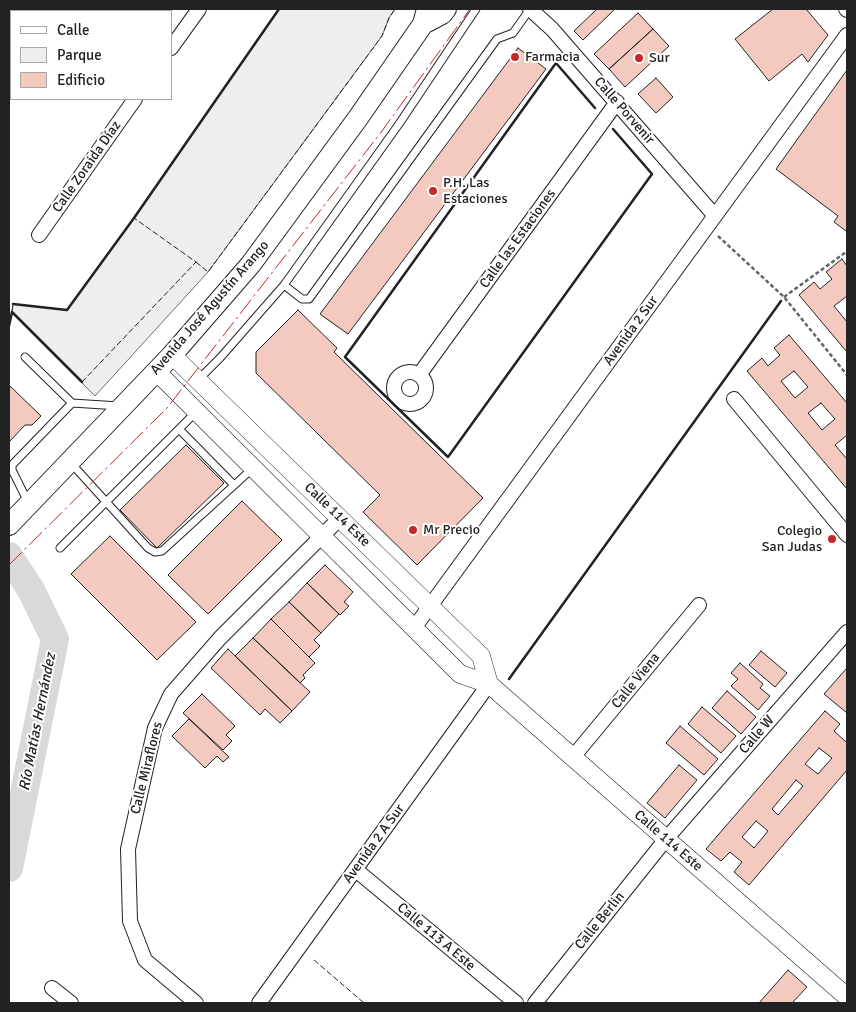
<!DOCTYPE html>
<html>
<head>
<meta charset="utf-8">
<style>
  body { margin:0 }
  #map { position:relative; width:856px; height:1012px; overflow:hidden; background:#fff; font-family:Signika,sans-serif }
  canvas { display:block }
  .frame { position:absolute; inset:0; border:10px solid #222; pointer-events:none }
  .legend { position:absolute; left:10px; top:10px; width:162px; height:90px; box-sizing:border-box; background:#fff; border:1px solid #a7a7a7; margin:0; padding:6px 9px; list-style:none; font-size:15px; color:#222 }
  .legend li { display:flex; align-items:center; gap:10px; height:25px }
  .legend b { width:25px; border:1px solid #a7a7a7 }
</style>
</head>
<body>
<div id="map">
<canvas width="856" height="1012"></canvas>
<div class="frame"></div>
<ul class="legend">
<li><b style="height:6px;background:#fff"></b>Calle</li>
<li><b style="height:14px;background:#eee"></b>Parque</li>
<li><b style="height:14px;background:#f3c9c0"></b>Edificio</li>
</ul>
</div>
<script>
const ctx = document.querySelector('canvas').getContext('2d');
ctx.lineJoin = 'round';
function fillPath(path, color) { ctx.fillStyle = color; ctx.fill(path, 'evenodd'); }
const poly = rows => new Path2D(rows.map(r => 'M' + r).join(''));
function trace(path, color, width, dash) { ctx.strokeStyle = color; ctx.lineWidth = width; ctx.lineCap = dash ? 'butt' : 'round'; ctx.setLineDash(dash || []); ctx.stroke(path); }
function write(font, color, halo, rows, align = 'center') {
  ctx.font = font + ' Signika,sans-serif'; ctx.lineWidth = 4; ctx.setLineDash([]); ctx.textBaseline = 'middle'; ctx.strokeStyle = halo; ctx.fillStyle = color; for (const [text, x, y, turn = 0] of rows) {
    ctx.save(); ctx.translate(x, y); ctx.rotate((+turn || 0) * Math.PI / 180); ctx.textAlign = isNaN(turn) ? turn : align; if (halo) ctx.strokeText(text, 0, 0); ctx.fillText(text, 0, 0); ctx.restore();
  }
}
const green = poly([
  [279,9,395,9,389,18,382,36,208,272,95,396,12,312,13,304,67,310,134,218,279,9]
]);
const river = poly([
  [9,556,31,590,55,639,9,868]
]);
const building = poly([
  [597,9,615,9,583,40,574,31,597,9],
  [773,9,806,9,828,35,808,62,802,54,769,81,735,39,773,9],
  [638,13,653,29,609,69,594,54,638,13],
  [653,29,669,46,625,87,609,69,653,29],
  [518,48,546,69,348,334,320,314,518,48],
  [847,70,847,229,846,231,834,222,838,216,776,169,847,70],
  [656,78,673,97,656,113,638,94,656,78],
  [842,259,847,266,847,296,834,306,847,322,847,352,799,295,814,282,820,289,832,279,826,272,842,259],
  [298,310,337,348,334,352,483,498,417,565,363,512,380,495,256,373,256,352,298,310],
  [789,335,847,403,847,435,835,445,847,459,847,489,747,371,762,358,768,366,780,355,774,348,789,335],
  [794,371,808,387,795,398,781,381,794,371],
  [821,403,835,419,822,430,808,413,821,403],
  [9,385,41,416,32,425,25,425,9,442,9,385],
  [186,445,224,483,157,548,120,510,186,445],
  [242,501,282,540,208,614,168,575,242,501],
  [110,536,196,622,157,660,71,574,110,536],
  [325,565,353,592,344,602,349,606,340,615,307,583,325,565],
  [307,583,339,614,321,633,289,602,307,583],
  [289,602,321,633,314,640,320,646,309,657,271,619,289,602],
  [271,619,315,663,303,675,305,678,300,683,253,638,271,619],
  [253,638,310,692,292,711,235,656,253,638],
  [228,649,292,711,280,723,265,709,260,715,211,668,228,649],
  [761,651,787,673,775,687,749,665,761,651],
  [740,663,763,684,760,688,770,696,758,710,731,686,738,679,731,673,740,663],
  [847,668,847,713,824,694,847,668],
  [727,691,756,717,741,734,712,708,727,691],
  [202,694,235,726,226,735,232,741,223,750,183,713,202,694],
  [702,707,736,736,721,753,688,724,702,707],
  [825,711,840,724,834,731,846,742,847,740,847,770,749,885,734,872,742,862,730,852,721,861,706,849,825,711],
  [819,748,832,758,818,774,805,764,819,748],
  [796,780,803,786,778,815,772,809,796,780],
  [756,821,768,831,754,848,742,837,756,821],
  [189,719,229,757,223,762,217,756,205,768,172,736,189,719],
  [680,726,718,759,704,775,666,743,680,726],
  [679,765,697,780,665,818,647,803,679,765],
  [788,970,807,987,792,1003,759,1003,788,970]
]);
const path = poly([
  [718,236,784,297,847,375],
  [784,297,846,252,847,253]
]);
const service = poly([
  [284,285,302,299,309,299,497,39,513,33,530,9],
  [25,357,72,403,119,406],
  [198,380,220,358,284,285,399,124,476,9],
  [179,429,234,485],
  [70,462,148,548,155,552,162,551,253,468],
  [28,502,12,470,12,465,72,403],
  [60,548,196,412]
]);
const minor = poly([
  [530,9,552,29,715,216],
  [846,9,847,10],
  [38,11,39,9],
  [171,48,199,9],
  [9,53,11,49],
  [39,235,135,99],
  '394 388a16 16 0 1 1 32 0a16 16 0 1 1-32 0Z',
  [419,375,617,102],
  [734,399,847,535],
  [414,628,847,35],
  [573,757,699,605],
  [356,870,516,1003],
  [52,988,71,1003],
  [196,1003,145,960,130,921,128,849,155,728,171,694,220,638,340,518],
  [259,1003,489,684],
  [535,1003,666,839,847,632]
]);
const tertiary = poly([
  [156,371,460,674,489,684,481,656,172,355],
  [489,684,847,997]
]);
const secondary = poly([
  [423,24,442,14,446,9],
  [9,525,172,355,251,264,358,118,423,24,427,9]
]);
const fence = poly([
  [196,262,208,272,382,36,389,18,395,9],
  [12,312,13,304],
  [82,382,196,262,134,218],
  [314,960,364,1003]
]);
const wall = poly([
  [595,108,556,63,345,357,448,457,652,174,613,129],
  [13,304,67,310,134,218,279,9],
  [12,312,82,382],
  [9,326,12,312],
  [509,679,781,301]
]);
const power = poly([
  [9,565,167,408,382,131,470,9]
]);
const markers = [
  [515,57,5,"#c62828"],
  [639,58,5,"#c62828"],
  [433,191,5,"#c62828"],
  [413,530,5,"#c62828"],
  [832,539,5,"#c62828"]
];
const poiNames = [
  ["Farmacia",525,57],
  ["Sur",649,58],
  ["P.H. Las",443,183],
  ["Estaciones",443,199],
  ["Mr Precio",423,530],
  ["Colegio",822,531,"right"],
  ["San Judas",822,547,"right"]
];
const streetNames = [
  ["Calle Porvenir",624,111,49],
  ["Calle Zoraida Díaz",87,167,-55],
  ["Calle las Estaciones",518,239,-54],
  ["Avenida José Agustín Arango",210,308,-49],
  ["Avenida 2 Sur",631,331,-54],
  ["Calle 114 Este",337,515,44],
  ["Calle Viena",636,681,-51],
  ["Calle W",757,735,-49],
  ["Calle Miraflores",147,768,-76],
  ["Calle 114 Este",668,841,41],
  ["Avenida 2 A Sur",374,844,-54],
  ["Calle Berlin",600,921,-51],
  ["Calle 113 A Este",436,937,40]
];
const waterNames = [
  ["Río Matías Hernández",38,722,-79]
];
fillPath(green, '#eee');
trace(green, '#6f6f6f', 1);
trace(river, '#d9d9d9', 28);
fillPath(building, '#f3c9c0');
trace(building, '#222', 1);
trace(service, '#222', 9);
trace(minor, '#222', 16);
trace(tertiary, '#222', 19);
trace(secondary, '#222', 22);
trace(path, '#646464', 2.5, [4, 2.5]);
trace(service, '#fff', 7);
trace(minor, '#fff', 14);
trace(tertiary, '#fff', 18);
trace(secondary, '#fff', 20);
trace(fence, '#222', 1, [6, 2.5]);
trace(wall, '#222', 2.5);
trace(power, '#c62828', 1, [18, 4, 2.5, 4]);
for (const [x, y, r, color] of markers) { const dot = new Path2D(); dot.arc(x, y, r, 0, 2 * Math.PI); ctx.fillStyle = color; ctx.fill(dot); trace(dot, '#fff', 2); }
write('14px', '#222', '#fff', poiNames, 'left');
write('14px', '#222', '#fff', streetNames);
write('italic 15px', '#222', '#fff', waterNames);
</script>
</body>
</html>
